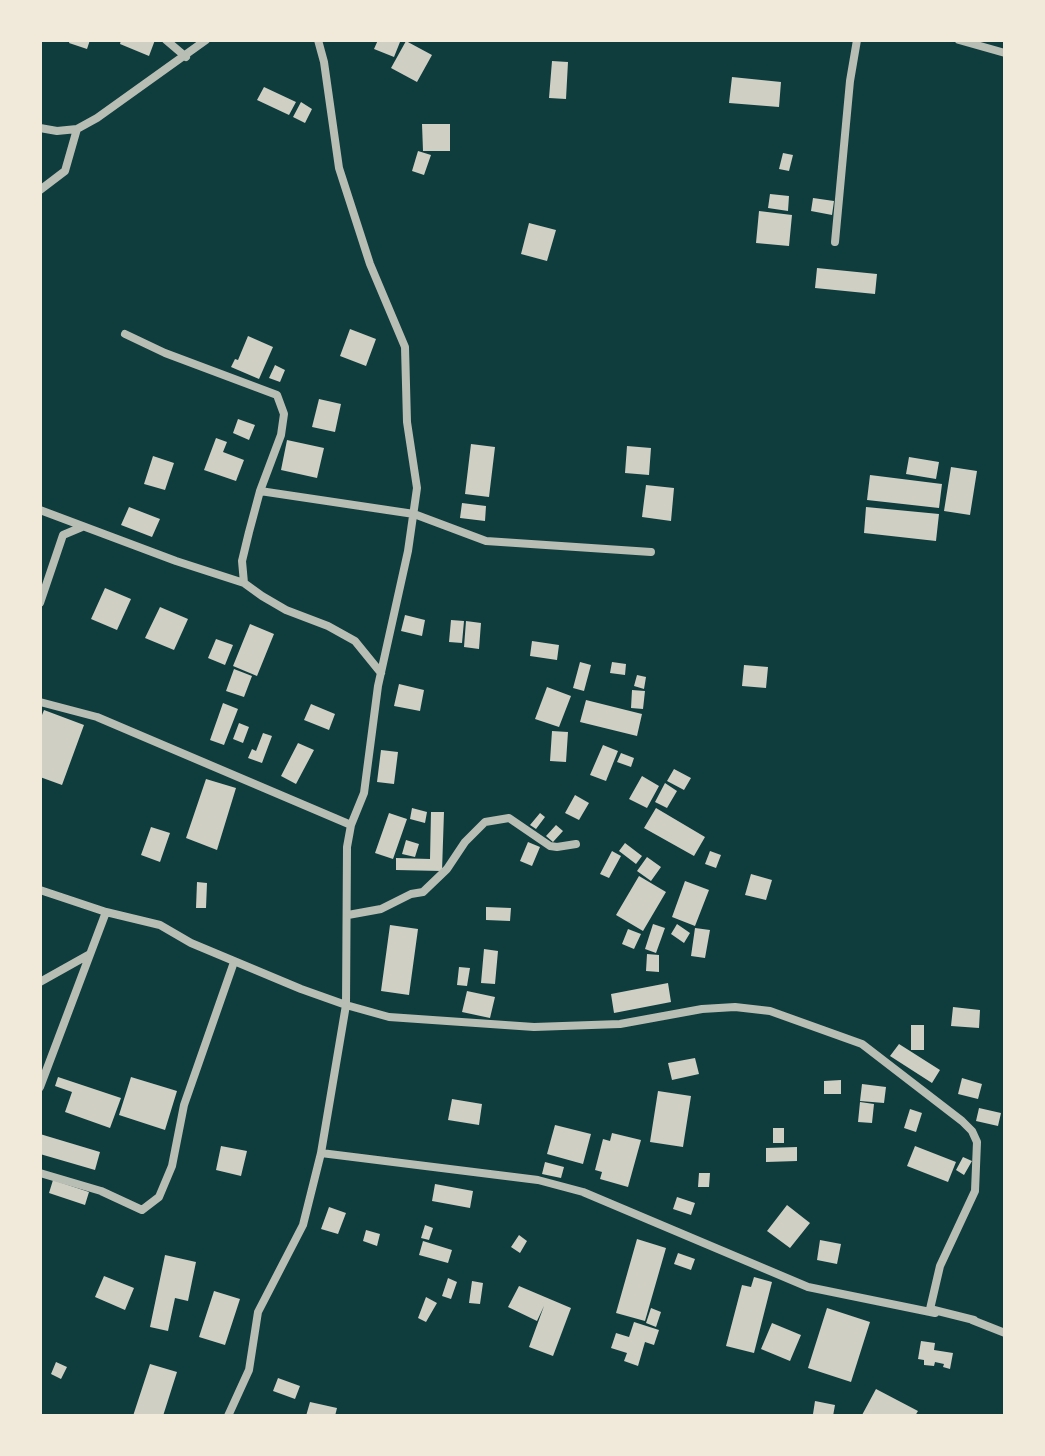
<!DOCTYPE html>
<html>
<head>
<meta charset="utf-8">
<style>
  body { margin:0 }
  #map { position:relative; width:1045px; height:1456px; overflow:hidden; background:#0f3d3e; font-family:"Public Sans",sans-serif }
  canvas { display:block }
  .frame { position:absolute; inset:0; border:42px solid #f1e9da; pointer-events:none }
</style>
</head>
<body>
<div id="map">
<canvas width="1045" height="1456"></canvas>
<div class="frame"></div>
</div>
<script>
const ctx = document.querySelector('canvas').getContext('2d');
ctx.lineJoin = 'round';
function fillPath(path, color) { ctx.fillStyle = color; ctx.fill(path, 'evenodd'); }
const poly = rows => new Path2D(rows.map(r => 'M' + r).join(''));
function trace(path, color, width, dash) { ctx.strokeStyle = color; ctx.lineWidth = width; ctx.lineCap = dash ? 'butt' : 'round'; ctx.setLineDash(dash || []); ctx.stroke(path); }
const building = poly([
  [70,40,90,40,87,49,69,43],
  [121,40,155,40,149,56,120,44],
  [378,40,400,42,394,57,374,49],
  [406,41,432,55,417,82,391,68],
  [552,61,568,62,566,99,549,98],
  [732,77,781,82,779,107,729,103],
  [264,87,296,102,289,115,257,100],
  [301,102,312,109,305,123,293,117],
  [422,124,450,124,450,151,423,151],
  [418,151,431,155,424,175,412,171],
  [783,153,793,155,789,171,779,169],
  [770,194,789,196,788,211,768,208],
  [813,198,834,201,832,215,811,211],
  [759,211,792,215,789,246,756,243],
  [529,223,556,230,547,261,521,254],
  [817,268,877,274,875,294,815,288],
  [350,329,376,339,366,366,340,356],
  [248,336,273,347,259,379,231,367,235,359,238,360],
  [275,365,285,370,280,382,269,378],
  [319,399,341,404,335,432,312,427],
  [238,419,255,425,249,440,233,433],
  [216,438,227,442,223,452,244,460,236,481,204,470],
  [287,440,324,448,317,478,281,470],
  [471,444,495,447,489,497,465,494],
  [627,446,651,448,649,475,625,473],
  [153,456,174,463,165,490,144,484],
  [909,457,939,462,936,479,906,474],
  [951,467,977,471,970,515,944,511],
  [870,475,942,484,939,508,867,500],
  [646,485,674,488,671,521,642,517],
  [462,503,486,506,485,521,460,518],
  [129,507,160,519,152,537,121,525],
  [866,507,939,514,936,541,864,533],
  [105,588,131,599,117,630,91,619],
  [160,607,188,619,174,650,145,638],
  [405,615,425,620,422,636,401,631],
  [451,620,464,621,462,643,449,642],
  [466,621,481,623,479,649,464,647],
  [250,624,274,634,257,676,233,666],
  [216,639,233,645,225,665,208,658],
  [532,641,559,645,557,660,530,656],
  [580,662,591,665,584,691,573,688],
  [612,662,626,664,625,675,610,673],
  [744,665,768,667,766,688,742,686],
  [234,669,252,676,244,697,226,691],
  [637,675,646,677,644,689,634,686],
  [399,684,424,690,420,711,394,706],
  [547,687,571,696,559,727,535,719],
  [632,690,645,691,643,709,631,708],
  [586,700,642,714,637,736,580,722],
  [223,703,238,709,224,745,210,740],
  [311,704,335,714,329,730,304,720],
  [44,710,84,725,62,785,40,777,40,720],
  [239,723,249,727,243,743,233,739],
  [552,731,568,732,566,762,550,761],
  [263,733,272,736,262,763,248,758,252,749,256,751],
  [298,743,314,750,296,784,281,776],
  [603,745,618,751,606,781,590,775],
  [381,750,398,752,394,784,377,782],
  [621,753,634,758,631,767,617,762],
  [674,769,691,778,684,790,667,781],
  [642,776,659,786,647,808,629,799],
  [206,779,236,788,217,850,186,838],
  [665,783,677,791,667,808,655,802],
  [575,795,589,803,579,820,565,813],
  [412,808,427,812,425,823,410,819],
  [656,808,705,837,694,856,644,828],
  [431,812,444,812,442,871,396,870,396,858,430,859],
  [389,813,407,819,393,859,375,853],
  [540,813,545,817,536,829,530,825],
  [556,825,563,831,553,842,546,836],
  [151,827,170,833,160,862,141,855],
  [406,840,419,844,415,857,402,854],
  [528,842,540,847,532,866,520,861],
  [625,843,642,856,636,864,619,851],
  [612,851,621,856,609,878,600,874],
  [710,851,721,855,716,868,705,864],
  [647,857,661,867,651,881,637,871],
  [751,874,772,880,766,900,745,895],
  [639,876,666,892,643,931,616,915],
  [685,881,709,890,695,926,672,917],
  [197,882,207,883,206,908,196,908],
  [486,907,511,908,510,921,486,920],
  [653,924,665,928,656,953,645,949],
  [677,924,690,933,684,943,671,934],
  [390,925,418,929,409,995,381,991],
  [695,928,710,930,705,958,691,956],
  [628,929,641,934,634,949,622,944],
  [484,949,498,951,495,984,481,983],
  [647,954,659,955,659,972,646,971],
  [459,967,470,968,467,986,457,985],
  [668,983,671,1002,614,1013,611,994],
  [467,991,495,997,490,1018,462,1012],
  [953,1007,980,1010,979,1028,951,1026],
  [911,1025,924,1025,924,1050,911,1050],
  [899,1044,940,1070,932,1083,890,1056],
  [695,1058,699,1074,672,1080,668,1063],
  [58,1077,121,1098,110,1128,65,1112,72,1092,55,1086],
  [131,1077,177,1091,165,1130,119,1115],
  [962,1078,982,1084,978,1099,958,1094],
  [841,1080,841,1094,824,1094,824,1081],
  [862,1084,886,1087,884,1103,860,1101],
  [658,1091,691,1096,683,1147,650,1142],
  [452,1099,482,1104,479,1125,448,1120],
  [860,1102,874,1104,872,1123,858,1122],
  [979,1108,1001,1113,998,1126,976,1121],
  [910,1109,922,1113,916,1132,904,1128],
  [555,1125,591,1134,583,1164,547,1154],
  [773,1128,784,1128,784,1143,773,1143],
  [612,1133,641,1140,628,1187,600,1179,602,1172,595,1170,603,1139,610,1141],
  [40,1134,100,1152,95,1170,40,1154],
  [221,1146,247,1151,241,1176,216,1170],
  [915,1146,956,1162,948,1182,907,1166],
  [797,1147,797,1161,766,1162,766,1148],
  [963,1157,972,1161,964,1175,956,1170],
  [545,1162,564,1167,561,1178,542,1174],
  [699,1173,710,1173,709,1187,698,1187],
  [53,1180,89,1192,85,1205,49,1193],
  [435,1184,473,1191,470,1208,432,1201],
  [677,1197,695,1203,691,1215,673,1209],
  [787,1205,810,1223,790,1248,767,1231],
  [329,1207,346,1213,338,1234,321,1229],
  [425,1225,433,1228,429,1240,421,1238],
  [366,1230,380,1234,377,1246,363,1241],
  [519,1235,527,1241,520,1253,511,1247],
  [637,1239,666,1248,645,1321,616,1313],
  [820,1240,841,1244,837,1264,817,1260],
  [423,1241,452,1250,448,1263,419,1255],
  [678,1253,695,1259,691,1270,674,1264],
  [165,1255,196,1262,188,1301,175,1298,168,1331,150,1327],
  [104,1276,134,1288,125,1310,95,1297],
  [754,1277,772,1282,754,1353,726,1346,742,1285,751,1287],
  [448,1278,457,1282,451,1299,442,1296],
  [472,1281,483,1283,480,1304,469,1303],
  [519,1286,571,1308,553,1356,529,1347,544,1306,537,1321,508,1307],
  [214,1291,240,1299,225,1345,199,1337],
  [426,1297,437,1303,426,1322,418,1318],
  [651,1308,661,1312,656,1327,646,1323],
  [827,1308,870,1322,851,1382,808,1368],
  [634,1322,659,1330,654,1345,645,1342,638,1366,624,1361,627,1353,611,1348,616,1333,629,1337],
  [772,1323,801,1335,790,1361,761,1349],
  [921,1341,935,1343,934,1350,953,1353,950,1369,943,1367,944,1364,935,1362,934,1366,924,1365,924,1360,918,1359],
  [56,1362,67,1367,61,1379,51,1374],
  [150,1364,177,1372,163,1416,133,1416],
  [278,1378,300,1386,295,1399,273,1391],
  [876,1389,918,1411,915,1416,862,1415],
  [815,1401,835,1405,833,1416,813,1414],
  [310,1402,337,1408,335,1416,306,1416]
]);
const minor = poly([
  [166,40,186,57],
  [959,40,1005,53],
  [40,128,57,131,77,129,97,118,206,40],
  [40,190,65,171,77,129],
  [835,242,850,81,857,40],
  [125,334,165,353,277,395,284,414,281,435,260,491,249,532,242,561,244,583,262,596,286,610,328,626,355,641,381,673],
  [260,491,414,514,486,541,651,552],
  [40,510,176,561,244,583],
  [40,603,63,535,82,527],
  [40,702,97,717,351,825],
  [40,890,106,912,160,925,191,943,301,989,346,1005,389,1017,534,1027,620,1024,702,1009,735,1007,770,1011,862,1044,962,1121,972,1131,977,1142,975,1191,940,1266,930,1309,974,1320],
  [348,915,381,909,411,894,423,892,447,869,465,842,485,822,509,818,550,846,557,847,576,844],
  [40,982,90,954],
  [40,1087,106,912],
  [321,1153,538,1180,583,1192,808,1287,935,1313],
  [40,1173,101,1191,142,1210,159,1197,172,1166,184,1105,234,962],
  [972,1320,1005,1333],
  [228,1416,249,1370,258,1312,303,1225,321,1153,346,1005,347,847,351,825,364,793,378,686,408,551,417,488,407,422,405,347,370,264,339,168,324,62,318,40]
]);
fillPath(building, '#cfcfc3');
trace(minor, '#b8beb3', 8);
</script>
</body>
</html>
